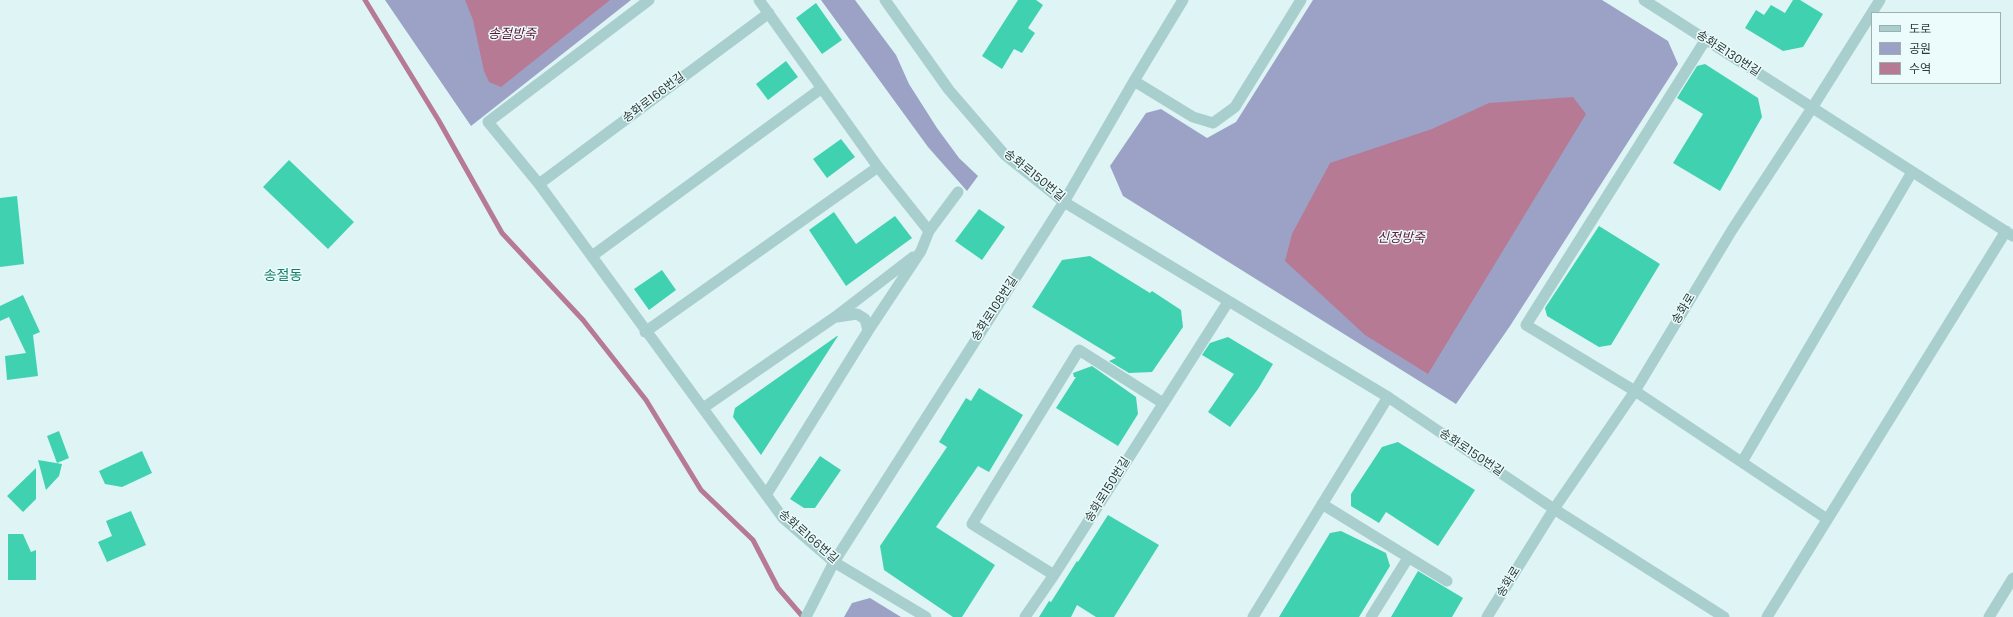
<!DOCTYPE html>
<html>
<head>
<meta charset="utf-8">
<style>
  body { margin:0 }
  #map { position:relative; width:2013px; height:617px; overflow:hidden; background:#def4f5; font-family:Poppins,"Noto Sans KR",sans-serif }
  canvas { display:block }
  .legend { position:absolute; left:1871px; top:12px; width:130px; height:72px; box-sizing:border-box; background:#ecfbfc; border:1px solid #9eafae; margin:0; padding:5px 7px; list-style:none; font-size:12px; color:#293c39 }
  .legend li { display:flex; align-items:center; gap:8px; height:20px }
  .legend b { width:20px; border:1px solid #9eafae }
</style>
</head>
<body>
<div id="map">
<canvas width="2013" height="617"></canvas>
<ul class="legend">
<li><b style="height:5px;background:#a8cfce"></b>도로</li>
<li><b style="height:11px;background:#9ca2c6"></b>공원</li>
<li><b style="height:11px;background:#b67a94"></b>수역</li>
</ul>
</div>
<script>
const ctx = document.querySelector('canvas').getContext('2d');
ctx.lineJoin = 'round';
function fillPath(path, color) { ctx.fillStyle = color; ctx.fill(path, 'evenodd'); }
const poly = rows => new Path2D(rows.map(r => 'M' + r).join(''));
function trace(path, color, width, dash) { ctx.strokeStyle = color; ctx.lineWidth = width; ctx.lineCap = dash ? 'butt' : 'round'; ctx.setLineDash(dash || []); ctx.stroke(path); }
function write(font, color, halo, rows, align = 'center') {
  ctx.font = font + ' Poppins,"Noto Sans KR",sans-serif'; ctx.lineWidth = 3; ctx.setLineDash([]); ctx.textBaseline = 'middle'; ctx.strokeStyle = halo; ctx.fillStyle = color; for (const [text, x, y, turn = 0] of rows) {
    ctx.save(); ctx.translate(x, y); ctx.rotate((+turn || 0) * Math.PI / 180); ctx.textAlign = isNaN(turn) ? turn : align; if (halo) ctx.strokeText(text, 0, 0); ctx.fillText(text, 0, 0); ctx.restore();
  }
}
const green = poly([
  [385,0,631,0,471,126],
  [821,0,855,0,896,55,909,84,937,128,959,158,978,176,967,191,928,147],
  [1313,0,1602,0,1668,41,1678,64,1510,326,1456,404,1123,196,1110,166,1146,113,1161,109,1207,138,1236,122],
  [870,598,901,617,844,617,852,603]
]);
const water = poly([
  [465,0,610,0,501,87,489,82,484,71,473,20],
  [1573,97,1586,114,1428,374,1365,335,1285,261,1292,234,1330,163,1432,129,1489,103]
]);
const stream = poly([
  [365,0,439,121,502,233,583,320,646,400,701,490,753,540,778,588,803,617]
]);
const building = poly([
  [1018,0,1036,0,1043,5,1028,28,1035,33,1022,53,1014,49,1002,69,982,56],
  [1793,0,1800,0,1823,14,1803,47,1783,51,1745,28,1756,10,1764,15,1771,5,1785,13],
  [816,3,842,40,822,54,796,18],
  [786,61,798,77,768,100,756,84],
  [1705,64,1758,98,1762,117,1720,191,1673,163,1703,114,1677,98,1697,66],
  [841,139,855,157,827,178,813,159],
  [289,160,354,222,328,249,263,187],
  [17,196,24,264,0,267,0,198],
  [979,209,1005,227,982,260,955,241],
  [834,212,856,244,895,216,912,238,846,286,809,230],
  [1599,226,1660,264,1611,345,1599,347,1547,316,1545,308],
  [1090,256,1150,293,1152,291,1181,310,1183,327,1152,372,1129,373,1109,361,1116,358,1032,307,1062,260],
  [662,270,676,290,649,310,634,289],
  [23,295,40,332,33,335,38,376,7,380,5,356,26,353,9,317,0,321,0,306],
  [837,336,838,336,761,455,733,417,735,408],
  [1228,337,1273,364,1258,389,1230,427,1208,412,1234,374,1202,355,1210,343],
  [1092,366,1136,397,1138,414,1118,446,1056,408,1076,377,1074,377,1073,373],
  [979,388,1023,415,989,472,978,466,936,527,995,565,962,617,953,617,884,570,880,546,947,447,939,442,966,398,971,401],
  [59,431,69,458,57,463,47,436],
  [1398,442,1475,490,1438,546,1386,512,1379,523,1351,506,1351,494,1382,447],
  [142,451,152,473,122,487,105,484,99,471],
  [820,456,841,470,815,508,804,508,790,499],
  [38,460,62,464,59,476,46,490],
  [36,468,36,499,23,512,7,496],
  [131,511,146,545,107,562,98,542,112,536,106,521],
  [1108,515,1159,545,1114,617,1096,617,1077,605,1071,617,1039,617,1049,601,1051,602,1077,561,1078,562],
  [1341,531,1386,553,1390,566,1359,617,1279,617,1330,533],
  [8,534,23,534,31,552,36,550,36,580,8,580],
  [1418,571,1463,598,1452,617,1391,617]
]);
const minor = poly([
  [649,0,488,122,539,184,783,518,834,562,926,617],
  [759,0,878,167,929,231],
  [1644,0,2013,236],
  [1706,39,1526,325,1635,391,1827,519],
  [1134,81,1193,117,1213,123,1235,107,1301,0],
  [539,184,769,13],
  [592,256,822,88],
  [837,317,857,314,865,319,868,331],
  [645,332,878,167],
  [703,408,835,317,913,257],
  [1742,462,1912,172],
  [766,495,868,331,921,251,929,231,958,192],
  [1322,504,1447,581],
  [1554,509,1724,617],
  [1054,575,972,524,1079,350,1163,403],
  [806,617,834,562,1064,202,1134,81,1183,0],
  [1025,617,1054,575,1228,302],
  [1253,617,1388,397],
  [1371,617,1408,558],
  [1767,617,2006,231],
  [1989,617,2013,578]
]);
const tertiary = poly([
  [885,0,949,90,1005,155,1064,202,1388,397,1554,509],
  [1487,617,1554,509,1635,391,1732,230,1812,108,1880,0]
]);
const streetNames = [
  ["송화로130번길",1728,54,33],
  ["송화로166번길",654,98,-37],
  ["송화로150번길",1034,176,39],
  ["송화로108번길",995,309,-57],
  ["송화로",1684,309,-59],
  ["송화로150번길",1471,453,34],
  ["송화로150번길",1108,490,-58],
  ["송화로166번길",808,537,41],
  ["송화로",1509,582,-58]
];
const waterNames = [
  ["송절방죽",512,35],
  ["신정방죽",1401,239]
];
const quarterNames = [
  ["송절동",283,276]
];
fillPath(green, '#9ca2c6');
fillPath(water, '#b67a94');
trace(stream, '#b67a94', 5);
fillPath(building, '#40d2b0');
trace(minor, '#a8cfce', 11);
trace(tertiary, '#a8cfce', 11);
write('12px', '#293c39', '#ecfbfc', streetNames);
write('italic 13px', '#621937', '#ecfbfc', waterNames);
write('14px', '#188067', '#ecfbfc', quarterNames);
</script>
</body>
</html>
